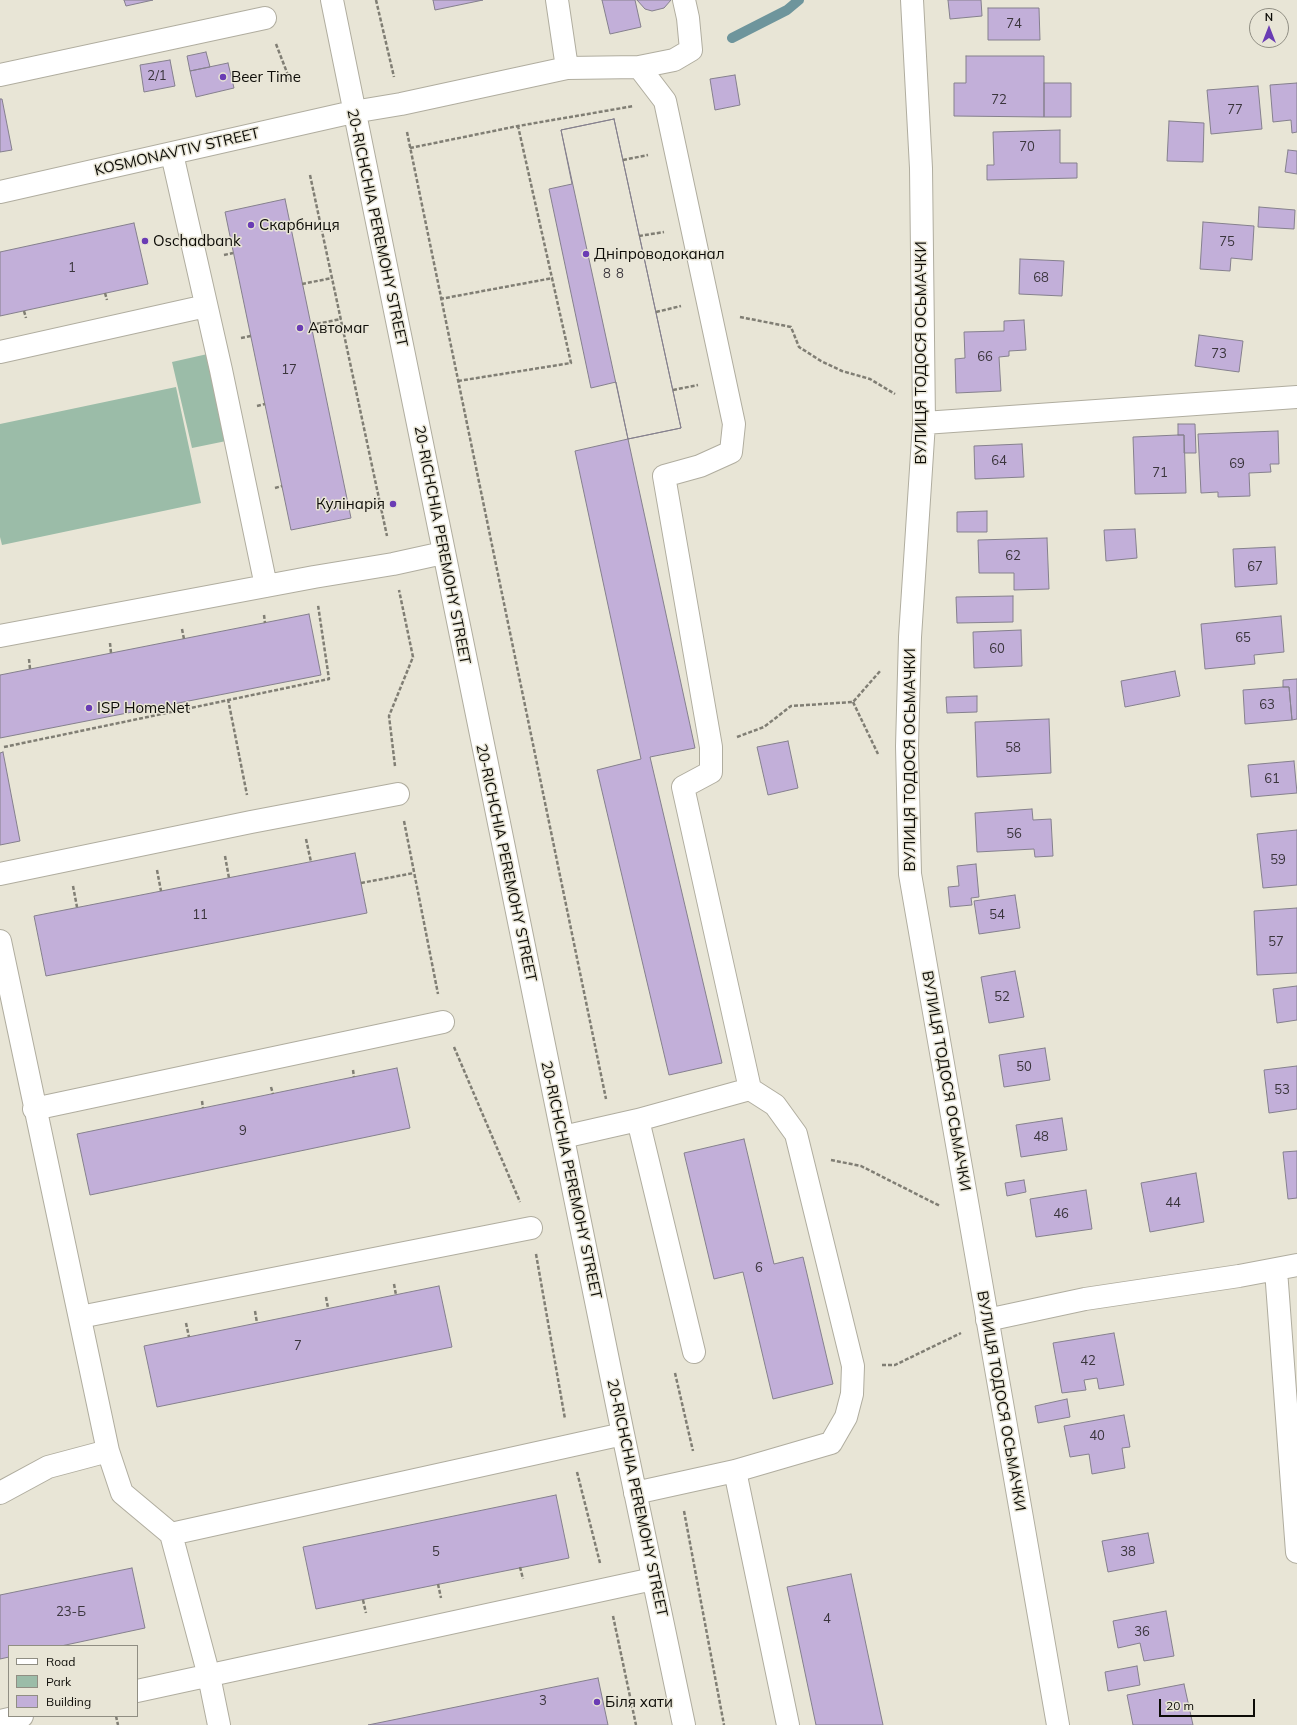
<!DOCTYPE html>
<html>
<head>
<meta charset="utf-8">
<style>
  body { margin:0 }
  #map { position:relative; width:1297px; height:1725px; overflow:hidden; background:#e8e5d6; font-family:Mulish,sans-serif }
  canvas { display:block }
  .legend { position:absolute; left:8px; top:1645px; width:130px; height:72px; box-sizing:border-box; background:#e8e5d6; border:1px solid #908e83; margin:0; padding:5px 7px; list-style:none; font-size:12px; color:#0d0c07 }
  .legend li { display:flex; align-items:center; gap:8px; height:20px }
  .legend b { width:20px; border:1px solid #908e83 }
  .north { position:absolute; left:1249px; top:8px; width:40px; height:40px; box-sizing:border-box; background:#e8e5d6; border:1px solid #908e83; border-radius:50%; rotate:0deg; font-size:11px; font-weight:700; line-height:16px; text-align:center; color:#0d0c07 }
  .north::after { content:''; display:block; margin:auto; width:14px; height:18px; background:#6a3cb4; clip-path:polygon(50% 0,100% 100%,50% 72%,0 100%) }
  .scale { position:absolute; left:1159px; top:1699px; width:96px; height:18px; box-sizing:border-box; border:2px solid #0d0c07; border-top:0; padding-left:5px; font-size:12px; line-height:14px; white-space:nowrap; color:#0d0c07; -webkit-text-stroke:3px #e8e5d6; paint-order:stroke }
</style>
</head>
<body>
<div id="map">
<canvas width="1297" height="1725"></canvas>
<ul class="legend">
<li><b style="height:5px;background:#fff"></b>Road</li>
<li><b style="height:11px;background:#9bbca8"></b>Park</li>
<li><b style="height:11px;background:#c2afd9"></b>Building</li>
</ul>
<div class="north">N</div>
<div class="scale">20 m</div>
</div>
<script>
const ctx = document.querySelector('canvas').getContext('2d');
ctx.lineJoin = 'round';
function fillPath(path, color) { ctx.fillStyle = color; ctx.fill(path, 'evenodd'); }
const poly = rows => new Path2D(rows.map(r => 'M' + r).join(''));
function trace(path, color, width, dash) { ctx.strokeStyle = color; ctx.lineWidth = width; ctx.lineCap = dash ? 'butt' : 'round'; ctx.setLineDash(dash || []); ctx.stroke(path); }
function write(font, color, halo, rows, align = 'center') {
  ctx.font = font + ' Mulish,sans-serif'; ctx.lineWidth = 3; ctx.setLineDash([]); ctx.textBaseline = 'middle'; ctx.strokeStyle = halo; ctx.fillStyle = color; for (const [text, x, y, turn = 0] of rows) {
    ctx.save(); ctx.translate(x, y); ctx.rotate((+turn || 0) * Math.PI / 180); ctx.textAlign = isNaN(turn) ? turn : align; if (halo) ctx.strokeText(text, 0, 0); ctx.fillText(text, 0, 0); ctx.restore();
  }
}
const green = poly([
  [212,353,231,440,192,448,172,362],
  [176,387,201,503,2,545,0,537,0,424]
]);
const stream = poly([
  [732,38,787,10,799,0]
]);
const building = poly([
  [124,0,153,0,126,6,124,0],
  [433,0,483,0,435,10,433,0],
  [602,0,635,0,641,27,610,34,602,0],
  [637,0,671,0,664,8,652,11,645,9,637,0],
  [948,0,981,0,982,16,950,19,948,0],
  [988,8,1039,8,1040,40,988,40,988,8],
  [206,52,210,67,190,71,187,56,206,52],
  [966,56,1044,56,1044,117,954,116,954,83,966,83,966,56],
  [170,60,175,86,144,92,140,65,170,60],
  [228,63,234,88,196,97,190,71,228,63],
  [735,75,740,105,715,110,710,79,735,75],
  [1044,83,1071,83,1071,117,1044,117,1044,83],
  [1297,83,1297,132,1292,133,1291,120,1273,122,1270,85,1297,83],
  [1258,86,1262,129,1211,134,1207,90,1258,86],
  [0,99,2,99,12,150,0,152,0,99],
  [614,119,681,428,628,439,616,382,591,388,549,189,572,184,561,130,614,119],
  [614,119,681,428,628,439,561,130,614,119],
  [1169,121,1204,123,1203,162,1167,161,1169,121],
  [1060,130,1060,163,1077,163,1077,178,987,180,987,165,994,165,993,132,1060,130],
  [1288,150,1297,151,1297,174,1285,172,1288,150],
  [285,199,351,518,291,530,225,212,285,199],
  [1259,207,1295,210,1294,229,1258,227,1259,207],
  [1203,222,1254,226,1252,260,1231,258,1230,271,1200,269,1203,222],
  [134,223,148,284,0,316,0,252,134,223],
  [1020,259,1064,261,1062,296,1019,294,1020,259],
  [1024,320,1026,350,1009,351,1009,356,999,357,1001,391,956,393,955,359,965,358,964,332,1004,331,1004,321,1024,320],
  [1199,335,1243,341,1239,372,1195,366,1199,335],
  [1178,424,1195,424,1196,453,1184,453,1184,435,1178,435,1178,424],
  [1278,431,1279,464,1270,464,1271,472,1249,473,1250,496,1218,497,1218,492,1201,493,1198,434,1278,431],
  [1178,435,1184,435,1186,493,1135,494,1133,437,1178,435],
  [628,439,695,748,650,757,722,1063,669,1075,597,770,641,759,575,451,628,439],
  [1022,444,1024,477,975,479,974,446,1022,444],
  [987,511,987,532,957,532,957,512,987,511],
  [1135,529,1137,558,1106,561,1104,530,1135,529],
  [1047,538,1049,589,1014,590,1014,573,979,573,978,540,1047,538],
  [1275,547,1277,584,1235,587,1233,549,1275,547],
  [1013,596,1013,622,957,623,956,597,1013,596],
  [309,614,321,675,0,738,0,675,309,614],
  [1281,616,1284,652,1254,655,1255,664,1205,669,1201,624,1281,616],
  [1021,630,1022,666,974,668,973,632,1021,630],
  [1175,671,1180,696,1125,707,1121,681,1175,671],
  [1297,679,1297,719,1292,720,1289,687,1283,687,1283,680,1297,679],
  [1283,687,1289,687,1292,720,1245,724,1243,690,1283,687],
  [977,696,977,712,947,713,946,697,977,696],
  [1049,719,1051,773,977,777,975,722,1049,719],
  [788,741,798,788,768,795,757,747,788,741],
  [3,752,20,841,0,845,0,753,3,752],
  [1294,761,1297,793,1251,797,1248,765,1294,761],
  [1032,809,1033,820,1051,819,1053,856,1035,857,1034,849,977,852,975,813,1032,809],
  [1297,830,1297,885,1263,888,1257,834,1297,830],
  [355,853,367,913,46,976,34,916,355,853],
  [976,864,979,897,971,898,972,905,950,907,948,887,959,886,957,866,976,864],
  [1015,895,1020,928,979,934,974,901,1015,895],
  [1297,908,1297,973,1257,975,1254,911,1297,908],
  [1015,971,1024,1017,989,1023,981,977,1015,971],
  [1297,986,1297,1020,1277,1023,1273,989,1297,986],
  [1045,1048,1050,1080,1004,1087,999,1055,1045,1048],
  [1297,1066,1297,1109,1269,1113,1264,1070,1297,1066],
  [397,1068,410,1128,90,1195,77,1134,397,1068],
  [1062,1118,1067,1150,1021,1157,1016,1125,1062,1118],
  [744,1139,774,1264,803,1257,833,1384,773,1399,743,1272,714,1279,684,1153,744,1139],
  [1297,1151,1297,1198,1288,1199,1283,1152,1297,1151],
  [1196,1173,1204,1222,1150,1232,1141,1183,1196,1173],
  [1024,1180,1026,1192,1007,1196,1005,1183,1024,1180],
  [1086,1190,1092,1229,1036,1237,1030,1199,1086,1190],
  [439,1286,452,1347,157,1407,144,1346,439,1286],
  [1114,1333,1124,1385,1099,1389,1097,1378,1084,1380,1086,1390,1062,1393,1053,1343,1114,1333],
  [1067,1399,1070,1417,1038,1423,1035,1406,1067,1399],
  [1124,1415,1130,1447,1122,1448,1125,1468,1092,1474,1089,1454,1070,1457,1064,1426,1124,1415],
  [556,1495,569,1558,316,1609,303,1547,556,1495],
  [1148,1533,1154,1563,1108,1572,1102,1541,1148,1533],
  [132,1568,145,1628,61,1646,9,1646,9,1657,0,1659,0,1595,132,1568],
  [851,1574,883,1725,816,1725,787,1587,851,1574],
  [1166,1611,1174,1656,1144,1661,1140,1643,1118,1648,1113,1621,1166,1611],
  [1137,1666,1140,1685,1108,1691,1105,1672,1137,1666],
  [598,1678,608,1725,368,1725,598,1678],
  [1184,1684,1193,1725,1133,1725,1127,1695,1184,1684]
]);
const path = poly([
  [376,0,394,77],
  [276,44,291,83],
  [407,132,606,1099],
  [410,148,518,126,634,106],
  [623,160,648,155],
  [310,175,387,536],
  [639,236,664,232],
  [224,255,233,253],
  [302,284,332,278],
  [105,293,107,300],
  [440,299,553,278],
  [24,311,26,318],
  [656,312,681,306],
  [740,317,791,327,799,347,821,361,842,371,870,379,895,394],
  [311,325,341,319],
  [241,338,251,336],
  [458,381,571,363,518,126],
  [673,390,698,385],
  [257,406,265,404],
  [275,488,282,486],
  [264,615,265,623],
  [182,629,184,639],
  [110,643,111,653],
  [29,659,30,669],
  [228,699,247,795],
  [853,702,878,754],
  [737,737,764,727,791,706,853,702,881,670],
  [4,747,329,679,318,605],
  [395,766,389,716,413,657,399,590],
  [404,821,438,994],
  [306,839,311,862],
  [225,856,229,878],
  [157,870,161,891],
  [361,883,414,873],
  [73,886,77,907],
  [454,1047,520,1202],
  [353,1070,354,1077],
  [271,1087,273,1094],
  [202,1101,203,1108],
  [831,1160,861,1166,940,1206],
  [536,1254,565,1419],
  [394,1284,396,1295],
  [326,1297,328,1308],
  [255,1311,257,1323],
  [186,1323,189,1337],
  [882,1365,895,1365,961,1333],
  [675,1373,693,1451],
  [577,1472,600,1563],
  [684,1511,724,1725],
  [520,1567,523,1579],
  [438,1584,441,1598],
  [363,1600,366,1613],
  [613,1616,636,1725],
  [116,1716,118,1725]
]);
const minor = poly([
  [332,0,623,1434,684,1725],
  [557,0,567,68],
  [912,0,921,168,924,423,910,637,907,746,910,874,1058,1725],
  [639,67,674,60,691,50,688,18,684,0],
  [0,75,265,18],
  [172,154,221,370,266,586],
  [0,192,353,112,401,104,567,68,639,67,665,101,734,424,731,452,700,466,664,476,711,747,711,772,683,787,750,1089,638,1120,563,1137],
  [0,352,206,306],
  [924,423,1297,397],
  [0,636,314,577,393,564,443,553],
  [0,874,251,822,398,794],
  [0,941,108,1451,122,1493,171,1534,209,1676,219,1725],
  [34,1109,443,1022],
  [638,1120,694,1352],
  [1276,1270,1297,1552],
  [80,1317,531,1228],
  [987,1320,1085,1299,1239,1276,1297,1265],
  [735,1471,788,1725],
  [0,1493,48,1467,108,1451],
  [635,1493,735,1471,831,1443,846,1417,852,1394,853,1366,796,1134,775,1105,750,1089],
  [171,1534,623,1434],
  [137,1691,653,1579],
  [0,1721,22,1716]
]);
const markers = [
  [223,77,4,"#6a3cb4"],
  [251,225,4,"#6a3cb4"],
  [145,241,4,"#6a3cb4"],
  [586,254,4,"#6a3cb4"],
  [300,328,4,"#6a3cb4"],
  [393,504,4,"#6a3cb4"],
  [89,708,4,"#6a3cb4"],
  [597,1702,4,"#6a3cb4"]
];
const numberNames = [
  ["74",1014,24],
  ["2/1",157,76],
  ["72",999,100],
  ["77",1235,110],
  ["70",1027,147],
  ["75",1227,242],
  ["1",72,268],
  ["8",607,274],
  ["8",620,274],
  ["68",1041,278],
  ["73",1219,354],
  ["66",985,357],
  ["17",289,370],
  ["64",999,461],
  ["69",1237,464],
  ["71",1160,473],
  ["62",1013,556],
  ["67",1255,567],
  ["65",1243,638],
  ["60",997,649],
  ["63",1267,705],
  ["58",1013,748],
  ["61",1272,779],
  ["56",1014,834],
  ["59",1278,860],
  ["11",200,915],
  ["54",997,915],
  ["57",1276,942],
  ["52",1002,997],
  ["50",1024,1067],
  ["53",1282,1090],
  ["9",243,1131],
  ["48",1041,1137],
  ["44",1173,1203],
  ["46",1061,1214],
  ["6",759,1268],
  ["7",298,1346],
  ["42",1088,1361],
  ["40",1097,1436],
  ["5",436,1552],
  ["38",1128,1552],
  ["23-Б",71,1612],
  ["4",827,1619],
  ["36",1142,1632],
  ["3",543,1701]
];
const poiNames = [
  ["Beer Time",231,77],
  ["Скарбниця",259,225],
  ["Oschadbank",153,241],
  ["Дніпроводоканал",594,254],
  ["Автомаг",308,328],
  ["Кулінарія",385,504,"right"],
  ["ISP HomeNet",97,708],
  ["Біля хати",605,1702]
];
const streetNames = [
  ["KOSMONAVTIV STREET",177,152,-13],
  ["20-RICHCHIA PEREMOHY STREET",377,228,78],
  ["ВУЛИЦЯ ТОДОСЯ ОСЬМАЧКИ",921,353,-90],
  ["20-RICHCHIA PEREMOHY STREET",442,545,79],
  ["ВУЛИЦЯ ТОДОСЯ ОСЬМАЧКИ",910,760,-90],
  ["20-RICHCHIA PEREMOHY STREET",506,863,78],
  ["ВУЛИЦЯ ТОДОСЯ ОСЬМАЧКИ",946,1081,80],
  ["20-RICHCHIA PEREMOHY STREET",571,1180,78],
  ["ВУЛИЦЯ ТОДОСЯ ОСЬМАЧКИ",1001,1401,80],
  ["20-RICHCHIA PEREMOHY STREET",637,1498,78]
];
fillPath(green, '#9bbca8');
trace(stream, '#6e959c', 10);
fillPath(building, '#c2afd9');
trace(building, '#85808d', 1);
trace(minor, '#b0ad9f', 24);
trace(path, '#807e74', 2.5, [4, 2]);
trace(minor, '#fff', 22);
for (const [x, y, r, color] of markers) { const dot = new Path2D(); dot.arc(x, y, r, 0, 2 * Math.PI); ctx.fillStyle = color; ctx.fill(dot); trace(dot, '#e8e5d6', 1.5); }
write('13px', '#3a353c', null, numberNames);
write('15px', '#0d0c07', '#e8e5d6', poiNames, 'left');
write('15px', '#0d0c07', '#e8e5d6', streetNames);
</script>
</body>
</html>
